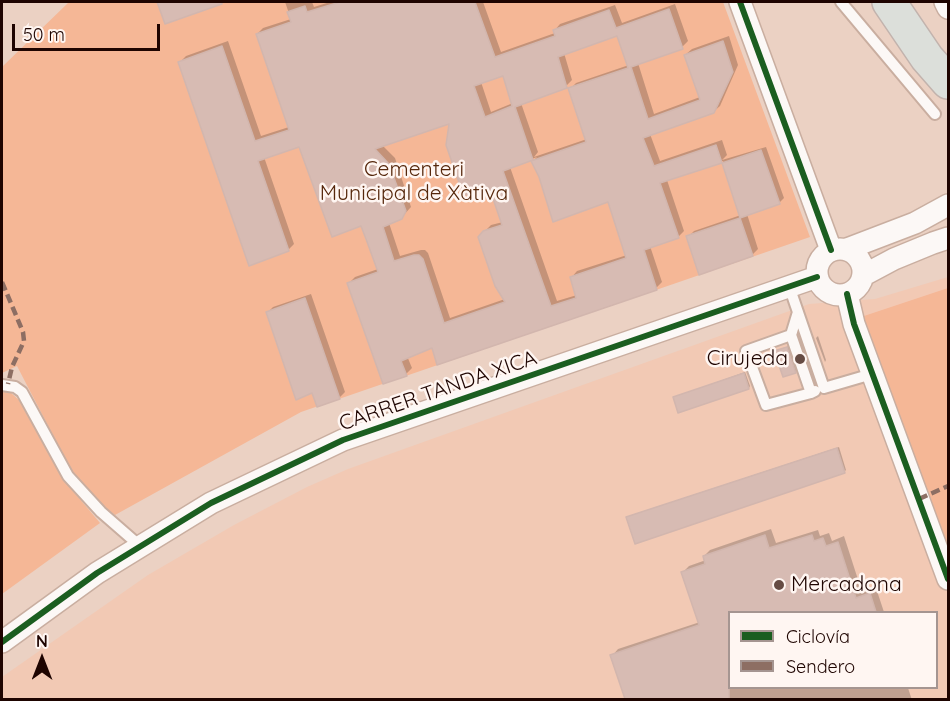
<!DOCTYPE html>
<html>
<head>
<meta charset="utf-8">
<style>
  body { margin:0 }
  #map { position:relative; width:950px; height:701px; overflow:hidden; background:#ebd1c3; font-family:Quicksand,sans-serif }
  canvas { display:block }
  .frame { position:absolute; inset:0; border:3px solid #1e0400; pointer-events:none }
  .legend { position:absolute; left:728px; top:611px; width:210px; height:78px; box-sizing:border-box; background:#fff6f2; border:2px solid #a59591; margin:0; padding:8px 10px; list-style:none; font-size:18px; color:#1e0400 }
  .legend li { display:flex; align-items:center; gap:12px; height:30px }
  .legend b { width:30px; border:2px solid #a59591 }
  .north { position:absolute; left:12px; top:629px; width:60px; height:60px; -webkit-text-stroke:4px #fff6f2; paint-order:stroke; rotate:0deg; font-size:16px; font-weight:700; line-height:24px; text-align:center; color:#1e0400 }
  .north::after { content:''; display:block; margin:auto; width:21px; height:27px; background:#1e0400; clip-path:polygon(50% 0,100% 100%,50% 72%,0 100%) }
  .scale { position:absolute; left:12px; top:24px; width:148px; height:27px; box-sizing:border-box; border:3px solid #1e0400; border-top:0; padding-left:8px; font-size:18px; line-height:21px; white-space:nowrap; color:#1e0400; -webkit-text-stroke:4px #fff6f2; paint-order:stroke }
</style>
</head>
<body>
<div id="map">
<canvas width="950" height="701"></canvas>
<div class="frame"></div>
<ul class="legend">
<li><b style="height:8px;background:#1b5e20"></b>Ciclovía</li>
<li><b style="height:8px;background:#8d6e63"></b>Sendero</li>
</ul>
<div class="north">N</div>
<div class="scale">50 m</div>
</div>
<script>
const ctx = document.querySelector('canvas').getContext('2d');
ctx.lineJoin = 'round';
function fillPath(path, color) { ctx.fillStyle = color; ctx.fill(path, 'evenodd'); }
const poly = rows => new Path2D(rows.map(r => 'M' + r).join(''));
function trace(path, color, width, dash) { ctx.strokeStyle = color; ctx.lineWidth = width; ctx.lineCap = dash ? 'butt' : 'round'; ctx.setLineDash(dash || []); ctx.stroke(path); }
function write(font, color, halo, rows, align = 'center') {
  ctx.font = font + ' Quicksand,sans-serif'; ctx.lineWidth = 5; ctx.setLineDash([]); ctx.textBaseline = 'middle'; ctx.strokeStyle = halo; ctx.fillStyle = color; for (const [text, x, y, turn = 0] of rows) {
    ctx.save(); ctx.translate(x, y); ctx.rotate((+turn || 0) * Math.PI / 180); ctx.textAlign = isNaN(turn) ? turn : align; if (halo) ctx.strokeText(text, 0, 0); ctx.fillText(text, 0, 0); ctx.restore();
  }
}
const built = poly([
  [948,277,948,699,2,700,2,677,148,575,234,525,307,487,348,469,809,304,875,299],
  [730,612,936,612,936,688,730,688]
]);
const green = poly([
  [69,2,723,2,810,237,301,412,115,515,89,495,72,472,17,366,2,373,2,67],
  [948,288,948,547,861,317],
  [2,391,11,393,19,400,63,479,100,523,2,594]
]);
const shadow = poly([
  [158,2,214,2,208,7,166,22],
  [285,2,312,2,314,7,330,2,483,2,501,52,555,33,554,31,560,24,615,5,622,23,675,4,688,41,682,47,638,63,654,114,700,97,685,55,692,49,729,36,738,65,720,106,713,112,650,134,660,161,722,140,727,155,722,160,766,147,784,198,780,202,747,214,758,249,752,255,688,237,694,231,741,215,723,161,667,180,684,231,678,237,650,246,662,282,656,288,432,346,407,356,412,368,406,374,349,283,355,277,378,269,362,224,300,145,264,157,294,244,288,250,180,62,186,56,228,41,261,136,289,127,257,34,263,28,291,19],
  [618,35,629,65,576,83,570,89,587,139,534,157,538,152,521,103,566,86,572,80,564,53],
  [504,74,513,103,491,112,481,82],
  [451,121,490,185,503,222,491,225,484,232,505,299,450,318,428,253,425,250,421,250,400,256,389,223,401,218,411,207,395,158,382,145],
  [537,157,533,161,540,176,609,200,627,255,577,271,571,278,577,295,557,301,510,167],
  [311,294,345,392,339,398,267,313,273,307],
  [818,336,826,360,825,362,816,338],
  [789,346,797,370,795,371,778,350],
  [745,372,750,386,749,388,675,397],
  [839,447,846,470,844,472,629,516],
  [771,529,776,543,818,530,820,536,829,533,832,541,844,536,862,592,876,588,884,612,730,612,730,688,908,688,912,700,626,700,612,656,618,649,700,622,683,572,689,566,706,560,704,556,710,550]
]);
const building = poly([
  [157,2,222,2,222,4,165,24,157,2],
  [340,2,475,2,495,57,555,36,553,30,609,10,616,28,669,9,683,49,631,67,648,119,700,100,684,55,723,41,733,72,714,113,643,138,654,166,716,145,722,163,660,183,679,238,644,250,657,290,437,365,432,348,401,361,407,376,383,384,347,283,378,272,366,239,361,226,332,237,299,147,258,161,289,251,249,266,178,62,222,46,255,141,289,130,256,34,291,22,287,12,305,6,307,12,340,2],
  [617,36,628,68,568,88,586,142,531,161,539,177,553,222,608,202,626,258,570,277,576,298,551,306,503,171,533,160,515,107,567,88,558,57,617,36],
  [503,76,512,106,485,117,474,86,503,76],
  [449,124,446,145,463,194,472,196,489,187,502,225,483,231,478,237,495,286,505,302,444,323,423,259,419,255,414,255,394,261,383,227,402,219,406,211,389,164,375,149,449,124],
  [761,150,780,204,740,218,722,163,761,150],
  [740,218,753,256,699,275,686,236,740,218],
  [305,298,340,399,317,407,312,393,296,400,266,312,305,298],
  [787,347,796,373,783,377,774,351,787,347],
  [744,373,749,389,678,413,673,397,744,373],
  [837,448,845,473,635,544,626,517,837,448],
  [765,535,769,548,812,535,814,541,823,538,826,546,838,542,856,598,870,593,876,612,729,612,729,699,625,699,610,655,699,625,681,572,705,564,703,556,765,535]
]);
const service = poly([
  [841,2,935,114],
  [789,286,824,388,872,374],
  [798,312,791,335,811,393,815,391],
  [791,335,746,351,766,405,811,393],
  [2,385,15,387,22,392,68,476,101,512,140,546]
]);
const minor = poly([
  [740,2,831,250],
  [945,2,948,8],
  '817 272a23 23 0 1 1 46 0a23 23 0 1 1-46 0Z',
  [847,249,915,223,948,205],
  [864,275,894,259,933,243,948,238],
  [847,294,854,324,948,579],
  [2,642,97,573,211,503,343,440,817,277]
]);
const primary = poly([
  [889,2,927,58,948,82]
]);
const quiet = poly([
  [2,282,23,332,24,341,12,367,8,384],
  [919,499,948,486]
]);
const cycleway = poly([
  [740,2,831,250],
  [847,294,854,324,948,579],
  [2,642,97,573,211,503,343,440,817,277]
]);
const markers = [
  [800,359,6,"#664c44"],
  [779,585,6,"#664c44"]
];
const parkNames = [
  ["Cementeri",414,170],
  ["Municipal de Xàtiva",414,194]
];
const poiNames = [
  ["Cirujeda",788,359],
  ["Mercadona",791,585,"left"]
];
const streetNames = [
  ["CARRER TANDA XICA",438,391,-19]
];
fillPath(built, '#f2c9b4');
fillPath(green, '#f5b796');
fillPath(shadow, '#0003');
fillPath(building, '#d7bbb3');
trace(building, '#d2b6ae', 1.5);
trace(service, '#c9aea0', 14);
trace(minor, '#c9aea0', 24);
trace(primary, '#c2b3ad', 36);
trace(service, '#fcf8f6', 10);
trace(minor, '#fcf8f6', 21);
trace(primary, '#dcdfda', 33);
trace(quiet, '#8d6e63', 4.5, [9, 4.5]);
trace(cycleway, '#1b5e20', 6);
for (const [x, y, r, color] of markers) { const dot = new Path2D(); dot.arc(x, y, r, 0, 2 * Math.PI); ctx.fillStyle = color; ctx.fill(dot); trace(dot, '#fff6f2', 2); }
write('21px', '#56270b', '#fff6f2', parkNames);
write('21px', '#1e0400', '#fff6f2', poiNames, 'right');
write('21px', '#1e0400', '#fff6f2', streetNames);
</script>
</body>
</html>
